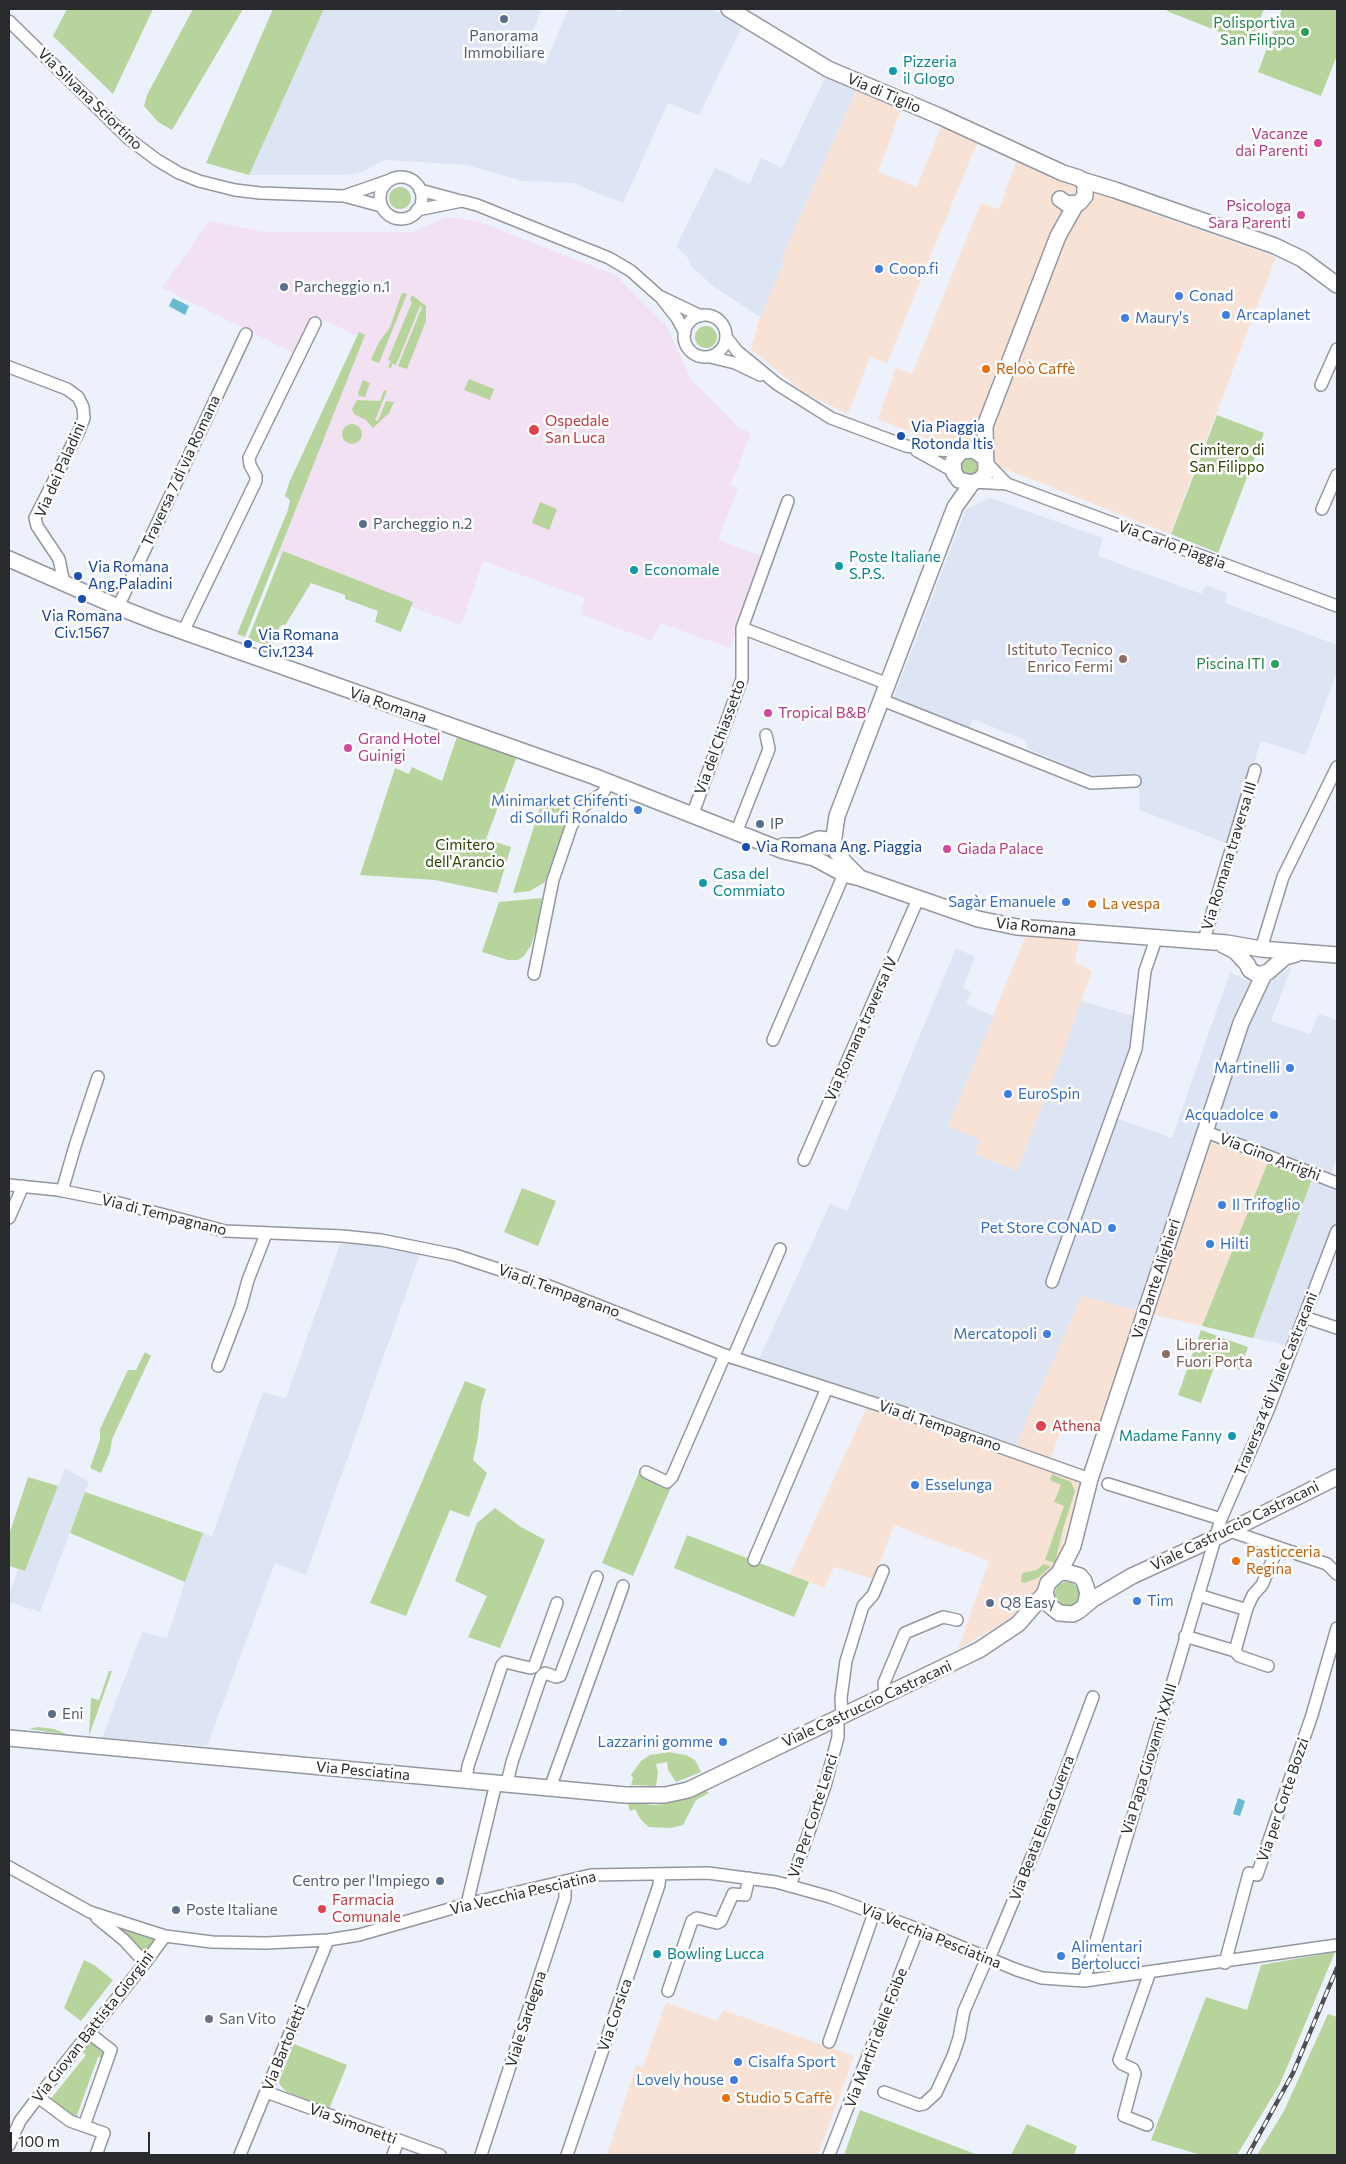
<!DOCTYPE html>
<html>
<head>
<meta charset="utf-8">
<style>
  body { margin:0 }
  #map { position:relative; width:1346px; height:2164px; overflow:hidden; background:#edf1fb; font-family:Commissioner,sans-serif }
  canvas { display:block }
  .frame { position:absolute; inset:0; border:10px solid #292a2e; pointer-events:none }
  .scale { position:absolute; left:10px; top:2132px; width:140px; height:22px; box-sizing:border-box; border:2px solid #292a2e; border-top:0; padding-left:6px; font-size:15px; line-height:18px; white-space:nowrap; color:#292a2e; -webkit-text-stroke:4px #fefefe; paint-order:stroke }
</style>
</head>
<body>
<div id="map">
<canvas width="1346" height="2164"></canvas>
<div class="frame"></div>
<div class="scale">100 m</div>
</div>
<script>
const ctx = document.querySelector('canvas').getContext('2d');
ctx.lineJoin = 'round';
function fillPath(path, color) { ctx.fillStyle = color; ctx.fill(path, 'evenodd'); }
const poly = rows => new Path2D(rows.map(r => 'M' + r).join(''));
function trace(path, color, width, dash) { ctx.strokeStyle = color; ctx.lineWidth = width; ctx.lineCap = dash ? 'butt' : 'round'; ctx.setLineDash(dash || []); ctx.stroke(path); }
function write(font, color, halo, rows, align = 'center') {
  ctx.font = font + ' Commissioner,sans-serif'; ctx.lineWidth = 5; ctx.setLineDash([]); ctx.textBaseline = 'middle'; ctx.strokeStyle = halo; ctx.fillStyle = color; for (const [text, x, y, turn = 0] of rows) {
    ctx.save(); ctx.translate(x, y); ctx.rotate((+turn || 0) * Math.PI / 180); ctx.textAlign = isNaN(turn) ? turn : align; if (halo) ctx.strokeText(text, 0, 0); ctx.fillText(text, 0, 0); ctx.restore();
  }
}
const commercial = poly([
  [856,90,901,109,878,172,917,187,942,125,978,140,887,363,870,357,848,414,803,392,751,349,760,317,785,261,781,259],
  [1017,159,1143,210,1276,257,1170,534,878,419,896,368,912,374,981,203,999,209],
  [1026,935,1080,939,1075,962,1092,971,1059,1063,1017,1171,975,1154,948,1126],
  [1195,1136,1268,1162,1202,1326,1139,1311,1100,1431,1065,1420,1050,1459,1085,1473,1064,1539,1060,1563,1042,1579,1031,1603,1022,1612,958,1649,989,1561,894,1525,874,1579,834,1567,824,1588,790,1574,871,1398,1015,1446,1082,1295,1139,1311],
  [666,2002,717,2021,723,2010,854,2056,818,2155,607,2155,636,2066,643,2067]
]);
const built = poly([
  [324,9,541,9,530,42,521,54,545,65,568,9,611,9,620,12,622,9,713,9,742,27,699,115,668,103,623,203,573,183,522,181,467,165,384,160,362,172,346,175,249,175],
  [826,76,856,90,781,259,785,261,760,317,713,286,692,267,688,258,676,246,715,168,750,184,761,158,782,168],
  [990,498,1103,538,1098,556,1202,594,1206,585,1227,593,1225,603,1337,645,1337,672,1306,755,1261,741,1228,844,1140,810,1138,773,1093,776,1028,749,1025,740,973,719,969,729,893,699,966,509],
  [956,948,975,957,963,988,971,992,966,1004,994,1016,948,1126,980,1140,975,1154,1017,1171,1059,1063,1081,1001,1134,1016,1132,1049,1110,1116,1172,1138,1230,972,1245,980,1267,984,1292,966,1271,1021,1310,1034,1319,1014,1337,1020,1337,1156,1328,1183,1337,1190,1337,1220,1286,1345,1253,1338,1312,1179,1195,1136,1139,1311,1082,1296,1015,1446,759,1359,830,1204,847,1211],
  [340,1244,381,1245,420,1254,306,1575,275,1563,207,1746,102,1738,142,1632,167,1638,185,1582,203,1533,212,1536,263,1392,286,1398],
  [65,1468,89,1482,40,1612,9,1602,9,1596,18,1569,25,1571]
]);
const medical = poly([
  [445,217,477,221,616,275,666,325,691,379,738,427,751,433,731,485,738,488,718,540,764,557,730,648,660,623,652,641,580,614,585,598,483,561,461,625,272,556,362,338,312,315,294,353,162,288,209,221,264,232,413,232]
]);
const green = poly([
  [67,9,153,9,113,94,53,36],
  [193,9,243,9,172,130,158,122,144,106,147,95],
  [273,9,324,9,249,175,206,163],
  [1168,9,1264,9,1250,44,1167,11],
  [1282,9,1337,9,1337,55,1321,96,1258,72],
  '389 198a11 11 0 1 1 22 0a11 11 0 1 1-22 0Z',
  [403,293,407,294,379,363,371,360,378,344,390,327,401,295],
  [412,295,426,306,426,321,407,369,398,366,422,307,420,306,396,365,392,364,391,368,388,367,391,361,388,360,412,302,410,300],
  '695 337a11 11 0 1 1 22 0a11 11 0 1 1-22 0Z',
  [359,332,365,335,245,637,237,634,288,510,290,500,285,496,289,483],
  [469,379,494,389,490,400,464,390],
  [363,380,370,383,365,397,359,396,358,393],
  [384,390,387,391,375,420,378,421,386,401,394,402,389,413,373,428,366,420,354,414,352,409,357,400,380,401],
  [1217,415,1264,433,1218,553,1171,534],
  '342 434a10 10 0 1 1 20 0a10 10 0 1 1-20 0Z',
  '960 466a9 9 0 1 1 18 0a9 9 0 1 1-18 0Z',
  [540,502,557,509,549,530,532,523],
  [283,551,413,602,401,632,375,622,378,611,345,599,345,595,311,583,286,624,280,626,271,647,248,639],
  [458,734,517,756,486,839,511,847,497,893,435,880,360,875,395,768,409,774,412,767,442,781],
  [542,801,571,812,545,882,530,891,513,893],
  [542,898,537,927,531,945,524,956,518,960,508,960,482,952,499,902],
  [1268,1162,1312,1179,1253,1338,1202,1326],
  [522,1188,556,1201,538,1246,504,1232],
  [1201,1330,1248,1347,1240,1370,1216,1362,1201,1403,1178,1395],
  [145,1352,151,1356,112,1439,110,1452,101,1473,90,1468,100,1440,100,1429,128,1370,136,1370],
  [465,1381,486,1389,481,1405,478,1437,473,1460,487,1473,469,1517,450,1510,406,1616,370,1603],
  [639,1472,671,1487,633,1576,602,1563],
  [1052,1474,1071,1482,1075,1491,1063,1529,1055,1563,1045,1560,1064,1506,1054,1502,1061,1485,1050,1480],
  [28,1477,58,1486,25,1571,9,1566,9,1535],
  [85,1492,203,1533,185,1582,70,1533],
  [495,1508,521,1527,545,1540,500,1648,468,1637,487,1596,455,1581,477,1523],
  [687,1535,809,1582,794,1617,674,1568],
  [1043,1564,1051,1566,1038,1578,1024,1583,1021,1581,1022,1573,1037,1570],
  '1055 1594a12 12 0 1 1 24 0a12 12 0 1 1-24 0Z',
  [109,1671,112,1671,89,1736,91,1698,99,1700],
  [38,1727,54,1729,69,1735,29,1729],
  [668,1752,686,1755,695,1760,701,1772,676,1782,668,1770,667,1762,656,1764,658,1772,656,1786,631,1785,633,1778,631,1775,641,1761,650,1755],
  [706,1790,709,1793,696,1800,683,1825,671,1828,649,1827,641,1820,635,1809,630,1811,628,1804,629,1802,654,1805,665,1804,691,1797],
  [118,1926,156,1938,155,1941,147,1951,144,1952],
  [1335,1952,1280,2084,1237,2155,1201,2155,1151,2140,1206,1997,1247,2010,1261,1965],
  [84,1960,94,1965,113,1980,81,2021,64,2008],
  [1328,2014,1337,2017,1337,2155,1257,2155,1284,2111],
  [90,2038,108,2050,104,2059,98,2057,76,2118,49,2101,86,2055,81,2050],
  [294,2044,347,2065,329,2109,287,2092,280,2085,279,2081],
  [860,2110,978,2155,844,2155],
  [1027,2124,1077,2146,1074,2155,1011,2155]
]);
const water = poly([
  [173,298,189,306,185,315,169,306],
  [1238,1798,1245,1801,1240,1816,1233,1814]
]);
const minor = poly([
  [9,21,129,139,157,160,179,173,199,181,235,190,260,193,344,196,381,206],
  '380 198a21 21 0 1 1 42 0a21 21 0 1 1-42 0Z',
  [420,190,457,200],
  [344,196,390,180],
  [417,210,462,201,477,205,609,258,631,271,659,296,701,316],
  [662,299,677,318,685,333],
  '684 336a21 21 0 1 1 42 0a21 21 0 1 1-42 0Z',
  [726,337,737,351,777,384,831,418,906,446,933,450,961,451],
  [710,357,735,363,760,375],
  [9,367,67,389,78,397,83,407,84,418,79,431,35,518,37,526,59,559,64,583],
  [1321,385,1337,349],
  [917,451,953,471],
  [986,462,1007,484],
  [975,482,1007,484,1337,606],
  [1322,509,1337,475],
  [118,607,246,334],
  [742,628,888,684],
  [183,632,256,481,256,476,250,465,249,458,315,323],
  [882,700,1091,783,1135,781],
  [692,816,742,679,742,628,788,501],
  [736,833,769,749,766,735],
  [1203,943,1255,770],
  [1261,949,1283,877,1337,767],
  [534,974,553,880,571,827,582,807,603,793,609,782],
  [773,1040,844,874],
  [1204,1131,1337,1183],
  [804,1160,918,899],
  [9,1185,58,1190,108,1200,225,1231,342,1236,381,1240,455,1255,549,1286,725,1355,907,1414,1090,1479],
  [62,1191,75,1146,98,1077],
  [9,1218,23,1186],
  [1052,1282,1136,1049,1145,971,1156,939],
  [1304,1317,1337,1328],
  [733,1358,780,1249],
  [218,1366,241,1306,248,1280,266,1234],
  [646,1472,667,1482,672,1477,725,1355],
  [1108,1484,1221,1519],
  [1230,1531,1327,1564,1337,1574],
  [754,1560,827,1388],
  [1198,1595,1244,1609,1247,1608,1253,1595,1262,1585,1278,1547],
  [1185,1636,1235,1651,1247,1608],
  [1235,1651,1239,1656,1268,1666],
  [885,1694,884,1683,905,1633,943,1617,957,1620],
  [842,1715,841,1698,846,1661,863,1606,873,1595,883,1571],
  [466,1780,468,1766,502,1665,505,1662,530,1668,534,1667,557,1603],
  [507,1783,512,1762,541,1677,545,1673,556,1677,560,1676,597,1577],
  [550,1788,623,1586],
  [9,1867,90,1912,165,1936,212,1942,266,1943,328,1940,359,1935,467,1904,591,1875,708,1873,776,1882,830,1897,918,1929,1017,1970,1042,1978,1084,1981,1337,1945],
  [790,1886,825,1786,838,1737,838,1717],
  [467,1904,496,1783],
  [97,1918,124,1940,145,1963],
  [989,1959,1043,1830,1093,1697],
  [1225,1963,1249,1873,1257,1875,1312,1715,1337,1628],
  [1084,1981,1221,1519,1269,1408,1337,1231],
  [668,1991,692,1921,697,1918,717,1923,721,1921,733,1894,745,1895,749,1878],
  [829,2042,874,1913],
  [266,2092,440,2155],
  [884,2092,919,2105,924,2104,936,2093,953,2056,959,2038,964,2011,987,1958],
  [38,2097,70,2121,104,2133,96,2155],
  [1147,2125,1124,2116,1135,2074,1133,2069,1122,2064,1119,2060,1150,1972],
  [84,2126,111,2050,89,2033],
  [9,2145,20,2121,38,2097,145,1963,165,1936],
  [240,2155,328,1940],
  [393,2155,398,2141],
  [481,2155,565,1898,565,1881],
  [567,2155,659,1885,660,1874],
  [829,2155,918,1929]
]);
const major = poly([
  [729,9,828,69,939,116,1063,173,1079,178,1085,183,1085,196,1079,203,1067,204,1060,199],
  [1082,180,1115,190,1275,246,1302,259,1337,285],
  [985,458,974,450,961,451,953,461,954,473,959,480,972,483,981,479,986,472,985,426,1058,236,1076,204],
  [9,559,118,607,159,623,593,776,784,851,814,858,844,874,860,878,978,919,1017,927,1227,943,1261,949,1337,955],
  [833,844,837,816,955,507,972,483],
  [783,846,801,846,819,839,828,840,845,863,860,878],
  [1223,945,1235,951,1247,964,1250,970,1258,975,1268,972,1285,957,1296,954],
  [1059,1573,1073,1546,1090,1479,1241,1023,1264,974],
  [1085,1605,1088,1593,1084,1581,1080,1576,1066,1572,1059,1573,1048,1583,1045,1593,1049,1605,1059,1613,1073,1614,1080,1610,1093,1599,1132,1576,1215,1538,1337,1477],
  [9,1738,625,1795,665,1795,688,1790,979,1650,1018,1624,1045,1593]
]);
const rail = poly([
  [1248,2155,1293,2073,1337,1968]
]);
const markers = [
  [504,19,5,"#5c6f8a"],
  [1305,32,5,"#2e9e5b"],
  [893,71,5,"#0f9aa8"],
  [1318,143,5,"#d1479c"],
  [1301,215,5,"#d1479c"],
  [879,269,5,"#3f7fe0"],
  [284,287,5,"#5c6f8a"],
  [1179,296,5,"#3f7fe0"],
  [1226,315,5,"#3f7fe0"],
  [1125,318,5,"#3f7fe0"],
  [986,369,5,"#e8710a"],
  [534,430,6,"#e0444e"],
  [901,436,5,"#1a4fb4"],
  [363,524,5,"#5c6f8a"],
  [839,566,5,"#0f9aa8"],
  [634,570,5,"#0f9aa8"],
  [78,576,5,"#1a4fb4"],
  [82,599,5,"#1a4fb4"],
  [248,644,5,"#1a4fb4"],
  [1123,659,5,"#8d6e63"],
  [1275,664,5,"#2e9e5b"],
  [768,713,5,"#d1479c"],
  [348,748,5,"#d1479c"],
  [638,810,5,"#3f7fe0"],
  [760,824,5,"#5c6f8a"],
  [746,847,5,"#1a4fb4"],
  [947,849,5,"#d1479c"],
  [703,883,5,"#0f9aa8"],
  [1066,902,5,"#3f7fe0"],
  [1092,904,5,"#e8710a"],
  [1290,1068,5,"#3f7fe0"],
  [1008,1094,5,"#3f7fe0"],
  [1274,1115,5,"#3f7fe0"],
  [1222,1205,5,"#3f7fe0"],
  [1112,1228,5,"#3f7fe0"],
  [1210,1244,5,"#3f7fe0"],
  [1047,1334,5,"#3f7fe0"],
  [1166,1354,5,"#8d6e63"],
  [1041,1426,6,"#e0444e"],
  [1232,1436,5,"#0f9aa8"],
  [915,1485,5,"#3f7fe0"],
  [1236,1561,5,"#e8710a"],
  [1137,1601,5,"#3f7fe0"],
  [990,1603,5,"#5c6f8a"],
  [52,1714,5,"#5c6f8a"],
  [723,1742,5,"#3f7fe0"],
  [440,1881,5,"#5c6f8a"],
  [322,1909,5,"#e0444e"],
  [176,1910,5,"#5c6f8a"],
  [657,1954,5,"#0f9aa8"],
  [1061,1956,5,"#3f7fe0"],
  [209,2019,5,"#6b7280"],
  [738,2062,5,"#3f7fe0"],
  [734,2080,5,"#3f7fe0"],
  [726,2098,5,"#e8710a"]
];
const leisureNames = [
  ["Polisportiva",1295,23],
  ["San Filippo",1295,40],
  ["Piscina ITI",1265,664]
];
const serviceNames = [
  ["Panorama",504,36,"center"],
  ["Immobiliare",504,53,"center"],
  ["Parcheggio n.1",294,287],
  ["Parcheggio n.2",373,524],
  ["IP",770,824],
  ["Q8 Easy",1000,1603],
  ["Eni",62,1714],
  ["Centro per l'Impiego",430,1881,"right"],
  ["Poste Italiane",186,1910]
];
const cultureNames = [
  ["Pizzeria",903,62],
  ["il GIogo",903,79],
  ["Poste Italiane",849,557],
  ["S.P.S.",849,574],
  ["Economale",644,570],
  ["Casa del",713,874],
  ["Commiato",713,891],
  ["Madame Fanny",1222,1436,"right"],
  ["Bowling Lucca",667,1954]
];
const streetNames = [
  ["Via di Tiglio",884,93,23],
  ["Via Silvana Sciortino",90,99,44],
  ["Via dei Paladini",60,470,-66],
  ["Traversa 7 di via Romana",181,471,-65],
  ["Via Carlo Piaggia",1172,545,20],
  ["Via Romana",388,705,19],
  ["Via del Chiassetto",720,737,-70],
  ["Via Romana traversa III",1229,856,-73],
  ["Via Romana",1036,927,6],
  ["Via Romana traversa IV",861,1029,-66],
  ["Via Gino Arrighi",1270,1157,21],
  ["Via di Tempagnano",164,1215,14],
  ["Via Dante Alighieri",1156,1279,-72],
  ["Via di Tempagnano",559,1291,20],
  ["Traversa 4 di Viale Castracani",1276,1384,-68],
  ["Via di Tempagnano",940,1426,19],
  ["Viale Castruccio Castracani",1235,1526,-26],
  ["Viale Castruccio Castracani",867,1704,-25],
  ["Via Papa Giovanni XXIII",1149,1759,-73],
  ["Via Pesciatina",363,1771,5],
  ["Via per Corte Bozzi",1283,1800,-71],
  ["Via Per Corte Lenci",813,1816,-72],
  ["Via Beata Elena Guerra",1042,1828,-69],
  ["Via Vecchia Pesciatina",523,1893,-13],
  ["Via Vecchia Pesciatina",931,1936,22],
  ["Via Corsica",615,2015,-71],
  ["Viale Sardegna",526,2019,-72],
  ["Via Giovan Battista Giorgini",93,2027,-52],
  ["Via Martiri delle Foibe",876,2038,-69],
  ["Via Bartoletti",284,2048,-68],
  ["Via Simonetti",353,2124,20]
];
const hotelNames = [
  ["Vacanze",1308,134,"right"],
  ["dai Parenti",1308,151,"right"],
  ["Psicologa",1291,206,"right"],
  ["Sara Parenti",1291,223,"right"],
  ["Tropical B&B",778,713],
  ["Grand Hotel",358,739],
  ["Guinigi",358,756],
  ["Giada Palace",957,849]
];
const shopNames = [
  ["Coop.fi",889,269],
  ["Conad",1189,296],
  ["Arcaplanet",1236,315],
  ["Maury's",1135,318],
  ["Minimarket Chifenti",628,801,"right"],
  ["di Sollufi Ronaldo",628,818,"right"],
  ["Sagàr Emanuele",1056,902,"right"],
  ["Martinelli",1280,1068,"right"],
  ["EuroSpin",1018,1094],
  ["Acquadolce",1264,1115,"right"],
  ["Il Trifoglio",1232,1205],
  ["Pet Store CONAD",1102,1228,"right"],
  ["Hilti",1220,1244],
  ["Mercatopoli",1037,1334,"right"],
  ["Esselunga",925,1485],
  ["Tim",1147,1601],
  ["Lazzarini gomme",713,1742,"right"],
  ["Alimentari",1071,1947],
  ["Bertolucci",1071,1964],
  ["Cisalfa Sport",748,2062],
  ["Lovely house",724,2080,"right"]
];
const foodNames = [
  ["Reloò Caffè",996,369],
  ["La vespa",1102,904],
  ["Pasticceria",1246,1552],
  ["Regina",1246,1569],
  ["Studio 5 Caffè",736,2098]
];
const healthNames = [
  ["Ospedale",545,421],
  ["San Luca",545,438],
  ["Athena",1052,1426],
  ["Farmacia",332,1900],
  ["Comunale",332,1917]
];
const transitNames = [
  ["Via Piaggia",911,427],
  ["Rotonda Itis",911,444],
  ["Via Romana",88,567],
  ["Ang.Paladini",88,584],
  ["Via Romana",82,616,"center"],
  ["Civ.1567",82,633,"center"],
  ["Via Romana",258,635],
  ["Civ.1234",258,652],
  ["Via Romana Ang. Piaggia",756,847]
];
const parkNames = [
  ["Cimitero di",1227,450],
  ["San Filippo",1227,467],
  ["Cimitero",465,845],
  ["dell'Arancio",465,862]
];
const educationNames = [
  ["Istituto Tecnico",1113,650],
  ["Enrico Fermi",1113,667],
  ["Libreria",1176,1345,"left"],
  ["Fuori Porta",1176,1362,"left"]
];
const worshipNames = [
  ["San Vito",219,2019]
];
fillPath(commercial, '#f8e2d5');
fillPath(built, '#dde4f4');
fillPath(medical, '#f1e1f3');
fillPath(green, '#b7d49c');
fillPath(water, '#67bacf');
trace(minor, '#9497a0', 14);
trace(major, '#9497a0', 18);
trace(minor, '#fff', 11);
trace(major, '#fff', 15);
trace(rail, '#4e5055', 4.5);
trace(rail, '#fefefe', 2.5, [8]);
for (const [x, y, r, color] of markers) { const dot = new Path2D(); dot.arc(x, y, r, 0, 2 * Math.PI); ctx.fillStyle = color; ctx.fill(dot); trace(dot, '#fefefe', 2); }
write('15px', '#27864d', '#fefefe', leisureNames, 'right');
write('15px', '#4e5e75', '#fefefe', serviceNames, 'left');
write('15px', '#0d838f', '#fefefe', cultureNames, 'left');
write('15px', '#292a2e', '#fefefe', streetNames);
write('15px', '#b23c85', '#fefefe', hotelNames, 'left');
write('15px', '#366cbe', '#fefefe', shopNames, 'left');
write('15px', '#c56008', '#fefefe', foodNames, 'left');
write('15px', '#be3a42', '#fefefe', healthNames, 'left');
write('15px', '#164399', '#fefefe', transitNames, 'left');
write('15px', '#284200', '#fefefe', parkNames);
write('15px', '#785e54', '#fefefe', educationNames, 'right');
write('15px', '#5b616d', '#fefefe', worshipNames, 'left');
</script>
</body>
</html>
